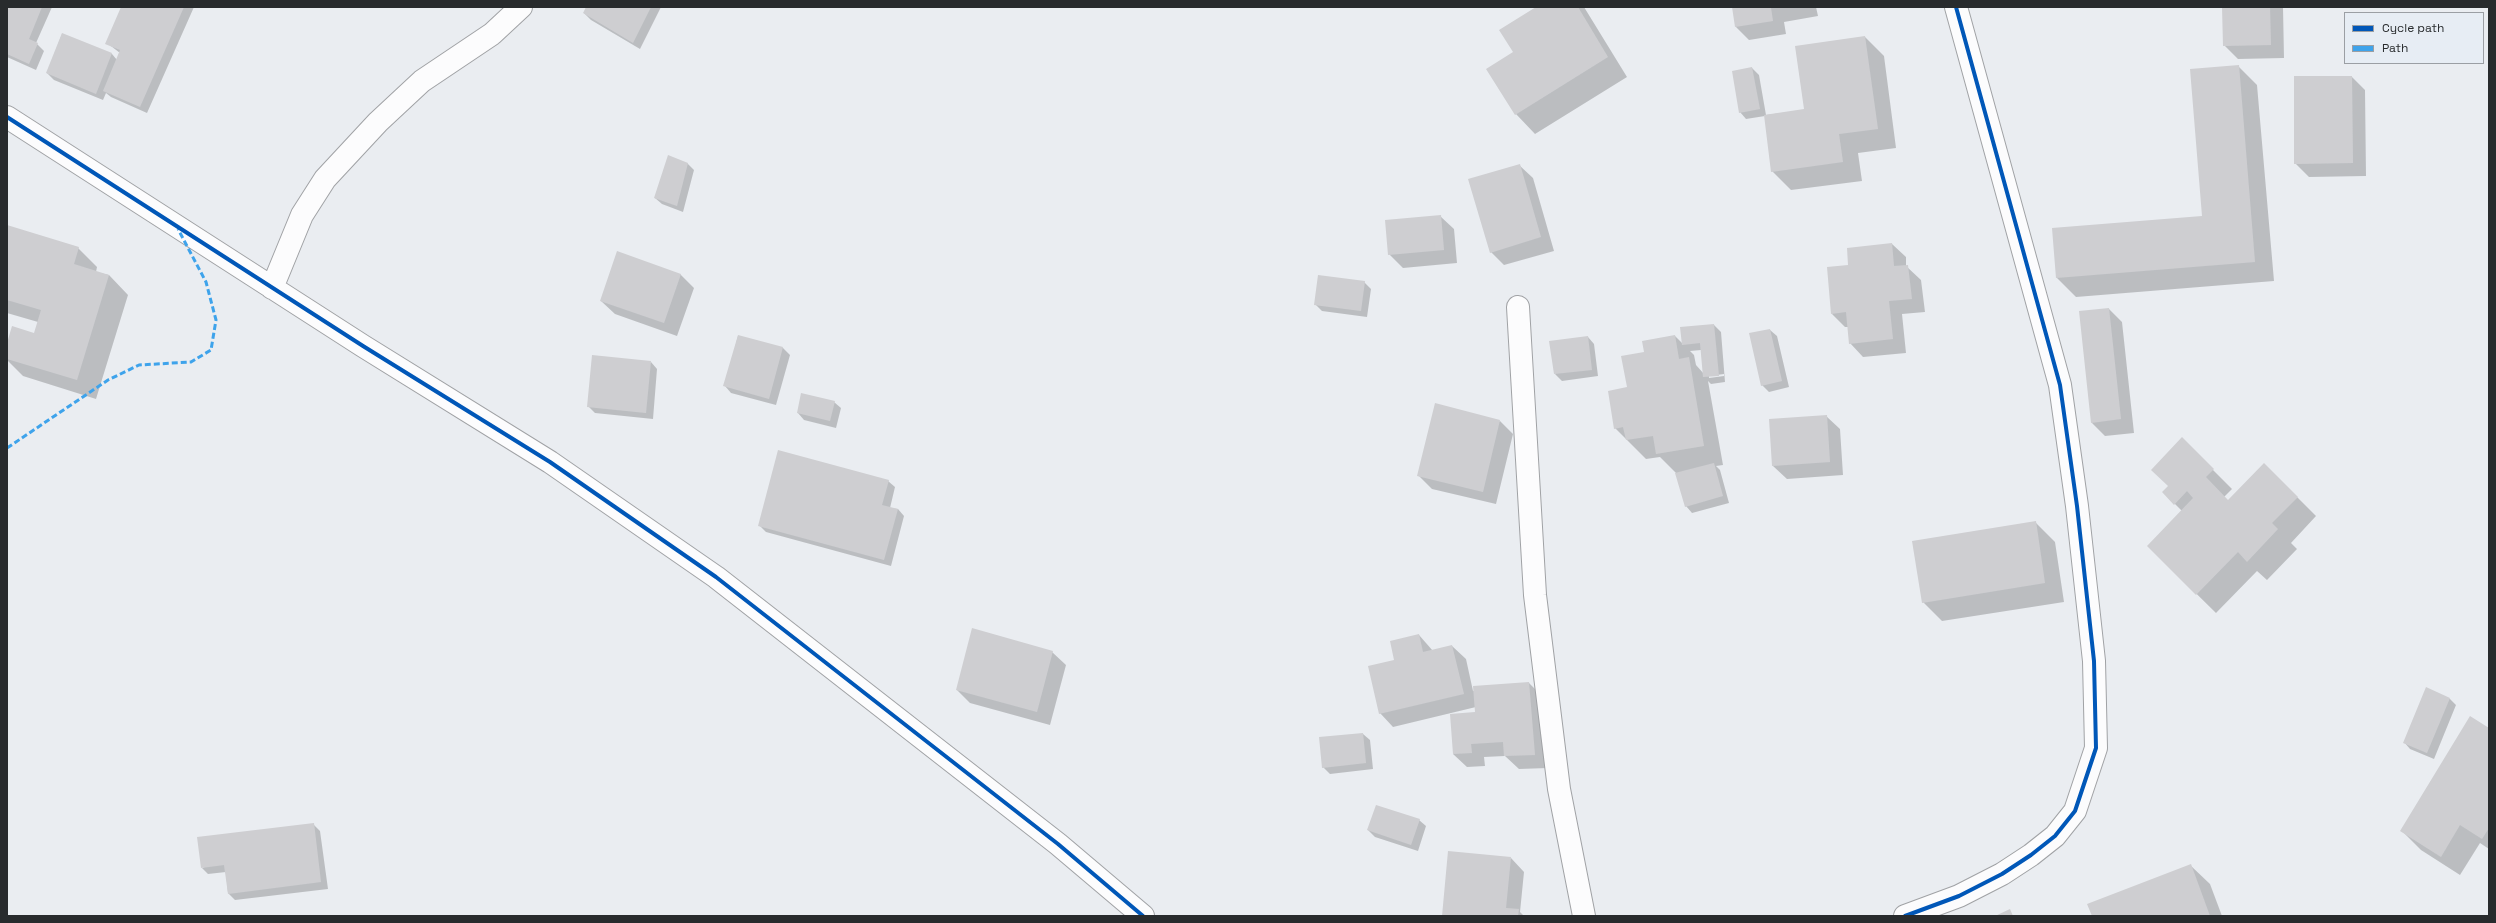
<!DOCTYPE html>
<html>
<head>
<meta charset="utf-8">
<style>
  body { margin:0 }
  #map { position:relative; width:2496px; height:923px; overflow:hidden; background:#eaedf1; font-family:"Space Grotesk",sans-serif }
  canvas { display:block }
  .frame { position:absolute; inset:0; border:8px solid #282b2d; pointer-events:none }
  .legend { position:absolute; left:2344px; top:12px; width:140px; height:52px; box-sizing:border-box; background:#e7edf4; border:1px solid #9b9fa4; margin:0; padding:5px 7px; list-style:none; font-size:12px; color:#282b2d }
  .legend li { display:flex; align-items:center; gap:8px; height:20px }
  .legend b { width:20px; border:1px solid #9b9fa4 }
</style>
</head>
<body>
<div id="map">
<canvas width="2496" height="923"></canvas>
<div class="frame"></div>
<ul class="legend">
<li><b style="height:5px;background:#0057b8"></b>Cycle path</li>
<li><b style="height:5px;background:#3ea3eb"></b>Path</li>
</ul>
</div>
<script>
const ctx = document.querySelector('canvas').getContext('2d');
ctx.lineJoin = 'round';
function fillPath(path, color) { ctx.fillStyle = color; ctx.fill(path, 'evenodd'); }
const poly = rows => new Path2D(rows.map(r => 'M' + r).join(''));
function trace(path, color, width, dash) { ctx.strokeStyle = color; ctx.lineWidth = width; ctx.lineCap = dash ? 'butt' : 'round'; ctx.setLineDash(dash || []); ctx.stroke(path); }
const shadow = poly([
  [7,7,52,7,36,43,44,51,36,70,7,57],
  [122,7,194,7,147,113,111,97,106,93,103,100,54,80,47,73,62,34,112,54,117,60,120,53,107,43],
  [587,7,661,7,640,49,591,20,584,13],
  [1538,7,1584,7,1627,77,1535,134,1516,114,1514,52],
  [1733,7,1816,7,1818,16,1784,22,1786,34,1749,40,1736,27],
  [2223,7,2283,7,2284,58,2238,59,2224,45],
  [1865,37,1884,56,1896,148,1858,153,1862,181,1791,190,1772,171,1765,116,1746,119,1740,112,1752,68,1759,75,1766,115,1805,110],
  [2238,66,2257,85,2274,281,2076,297,2057,278,2053,229,2203,217],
  [2352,77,2365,90,2366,176,2309,177,2295,163],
  [687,163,694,170,683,212,662,204,655,198],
  [1519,165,1533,178,1554,251,1504,265,1491,252],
  [1440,216,1454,229,1457,263,1403,268,1389,254],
  [7,226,78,248,97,267,96,272,109,275,128,295,96,399,23,376,7,360,7,346,35,334,38,322,7,313],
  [1892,244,1906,257,1906,266,1921,280,1925,312,1902,314,1906,353,1863,357,1850,343,1848,327,1845,327,1832,314,1849,266,1848,249],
  [680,274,694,288,677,336,615,314,601,301],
  [1364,282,1371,289,1367,317,1322,311,1315,304],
  [2109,309,2122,322,2134,433,2105,436,2092,423],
  [1714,325,1721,332,1725,382,1711,384,1708,381,1723,465,1716,466,1720,470,1729,503,1692,513,1686,506,1676,473,1660,457,1646,459,1615,428,1628,388,1645,352,1675,336,1683,344],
  [1701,350,1704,374,1696,365,1694,355,1690,351],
  [1724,374,1724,376,1709,378,1709,376],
  [1770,330,1777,336,1789,387,1769,392,1762,385],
  [738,336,783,348,790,355,776,405,731,393,725,386],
  [1588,337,1594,344,1598,376,1562,381,1555,374],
  [651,362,657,369,653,419,595,413,588,406],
  [834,402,841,408,836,428,804,420,798,413],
  [1826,416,1840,429,1843,475,1787,479,1773,466,1770,420],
  [1500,421,1513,434,1496,504,1432,489,1418,475],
  [2182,439,2232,489,2224,497,2228,501,2264,464,2316,516,2291,543,2297,549,2267,580,2257,571,2216,613,2148,546,2182,511,2163,492,2169,487],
  [888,481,895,487,890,508,898,509,904,516,891,566,766,532,759,525],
  [2035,522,2055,542,2064,602,1942,621,1923,602],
  [1419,635,1433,651,1452,646,1466,659,1473,691,1529,683,1542,696,1548,768,1519,769,1505,756,1484,757,1485,766,1467,767,1453,754,1476,713,1476,707,1393,727,1380,713,1395,661],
  [1052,652,1066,665,1050,725,970,703,957,690],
  [2427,689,2450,699,2456,705,2434,759,2410,749,2404,742],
  [2489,729,2489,849,2480,843,2460,875,2421,850,2402,831],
  [1363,734,1370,740,1373,769,1330,774,1323,767],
  [1419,820,1426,826,1418,851,1375,837,1368,830],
  [313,824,320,831,328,889,235,900,228,893,226,872,208,874,202,868],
  [1511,858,1524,872,1520,912,1524,916,1443,916],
  [2190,865,2210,884,2222,916,2093,916]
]);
const building = poly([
  [7,7,42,7,29,39,38,43,29,64,7,54],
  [121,7,184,7,140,107,103,91,120,50,105,44],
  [586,7,651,7,633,43,583,13],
  [1536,7,1578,7,1608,57,1515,115,1486,69,1513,52,1499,30],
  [1732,7,1774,7,1771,8,1773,21,1735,27],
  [2222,7,2270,7,2271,45,2223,46],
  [62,33,112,53,96,94,46,73],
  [1865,36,1878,129,1839,134,1843,162,1771,172,1764,115,1804,109,1795,46],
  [2239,65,2255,262,2056,278,2052,228,2202,216,2190,69],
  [1752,67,1760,109,1739,113,1732,71],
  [2294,76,2352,76,2353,163,2294,164],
  [668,155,688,163,677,206,654,198],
  [1520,164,1541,237,1490,253,1468,179],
  [1441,215,1444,250,1388,255,1385,220],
  [7,225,79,247,74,264,109,275,77,380,7,359,7,343,12,326,34,333,41,310,7,300],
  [1892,243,1894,266,1908,265,1912,299,1889,301,1893,339,1849,344,1846,312,1831,314,1827,267,1848,265,1847,248],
  [617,251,681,274,664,323,600,301],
  [1318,275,1365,281,1361,311,1314,305],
  [2109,308,2121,419,2091,423,2079,311],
  [1714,324,1719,376,1703,377,1700,343,1682,345,1680,327],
  [1770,329,1782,381,1761,386,1749,333],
  [738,335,783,347,769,399,723,386],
  [1675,335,1679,359,1689,357,1704,446,1656,454,1653,436,1626,440,1623,427,1614,429,1608,391,1627,387,1621,356,1644,352,1642,341],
  [1588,336,1592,370,1554,374,1549,341],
  [592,355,651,361,646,413,587,407],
  [801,393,835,401,830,421,797,413],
  [1435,403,1500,420,1483,492,1417,476],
  [1827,415,1830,462,1772,466,1769,419],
  [2182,437,2214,469,2206,477,2228,500,2264,463,2298,497,2272,523,2278,529,2247,562,2238,552,2196,595,2147,546,2193,498,2187,491,2174,505,2162,492,2168,486,2151,470],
  [778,450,889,480,882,505,898,509,884,560,758,526],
  [1714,463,1723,496,1685,507,1675,473],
  [2036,521,2045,583,1922,603,1912,541],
  [972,628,1053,651,1037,712,956,690],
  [1419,634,1423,652,1452,645,1464,694,1379,714,1368,666,1394,660,1390,641],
  [1529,682,1535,755,1504,756,1503,742,1471,744,1472,753,1453,754,1450,714,1475,712,1473,686],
  [2426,687,2450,698,2427,753,2403,743],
  [2470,716,2489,728,2489,828,2482,839,2460,825,2441,857,2400,831],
  [1363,733,1366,763,1322,768,1319,737],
  [1376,805,1420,819,1411,845,1367,830],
  [314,823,321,882,228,894,224,865,201,868,197,837],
  [1448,851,1511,857,1506,908,1519,909,1518,916,1442,916],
  [2191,864,2210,916,2092,916,2087,904],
  [2010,909,2013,916,1995,916]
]);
const minor = poly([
  [7,117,363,346,550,462,716,577,1058,844,1143,916],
  [272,288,302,215,325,179,378,122,422,81,492,34,521,7],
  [1518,307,1535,595,1559,789,1584,916],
  [1905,916,1959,896,2002,874,2031,855,2055,836,2075,811,2096,748,2094,661,2077,506,2060,385,1956,7]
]);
const quiet = poly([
  [7,448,108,380,139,365,191,362,211,350,216,320,206,282,178,229]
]);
const cycleway = poly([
  [7,117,363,346,550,462,716,577,1058,844,1143,916],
  [1905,916,1959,896,2002,874,2031,855,2055,836,2075,811,2096,748,2094,661,2077,506,2060,385,1956,7]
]);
fillPath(shadow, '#0003');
fillPath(building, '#ceced1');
trace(minor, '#a0a2a5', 24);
trace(minor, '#fcfcfd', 22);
trace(quiet, '#3ea3eb', 3, [6, 3]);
trace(cycleway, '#0057b8', 4);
</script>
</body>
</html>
